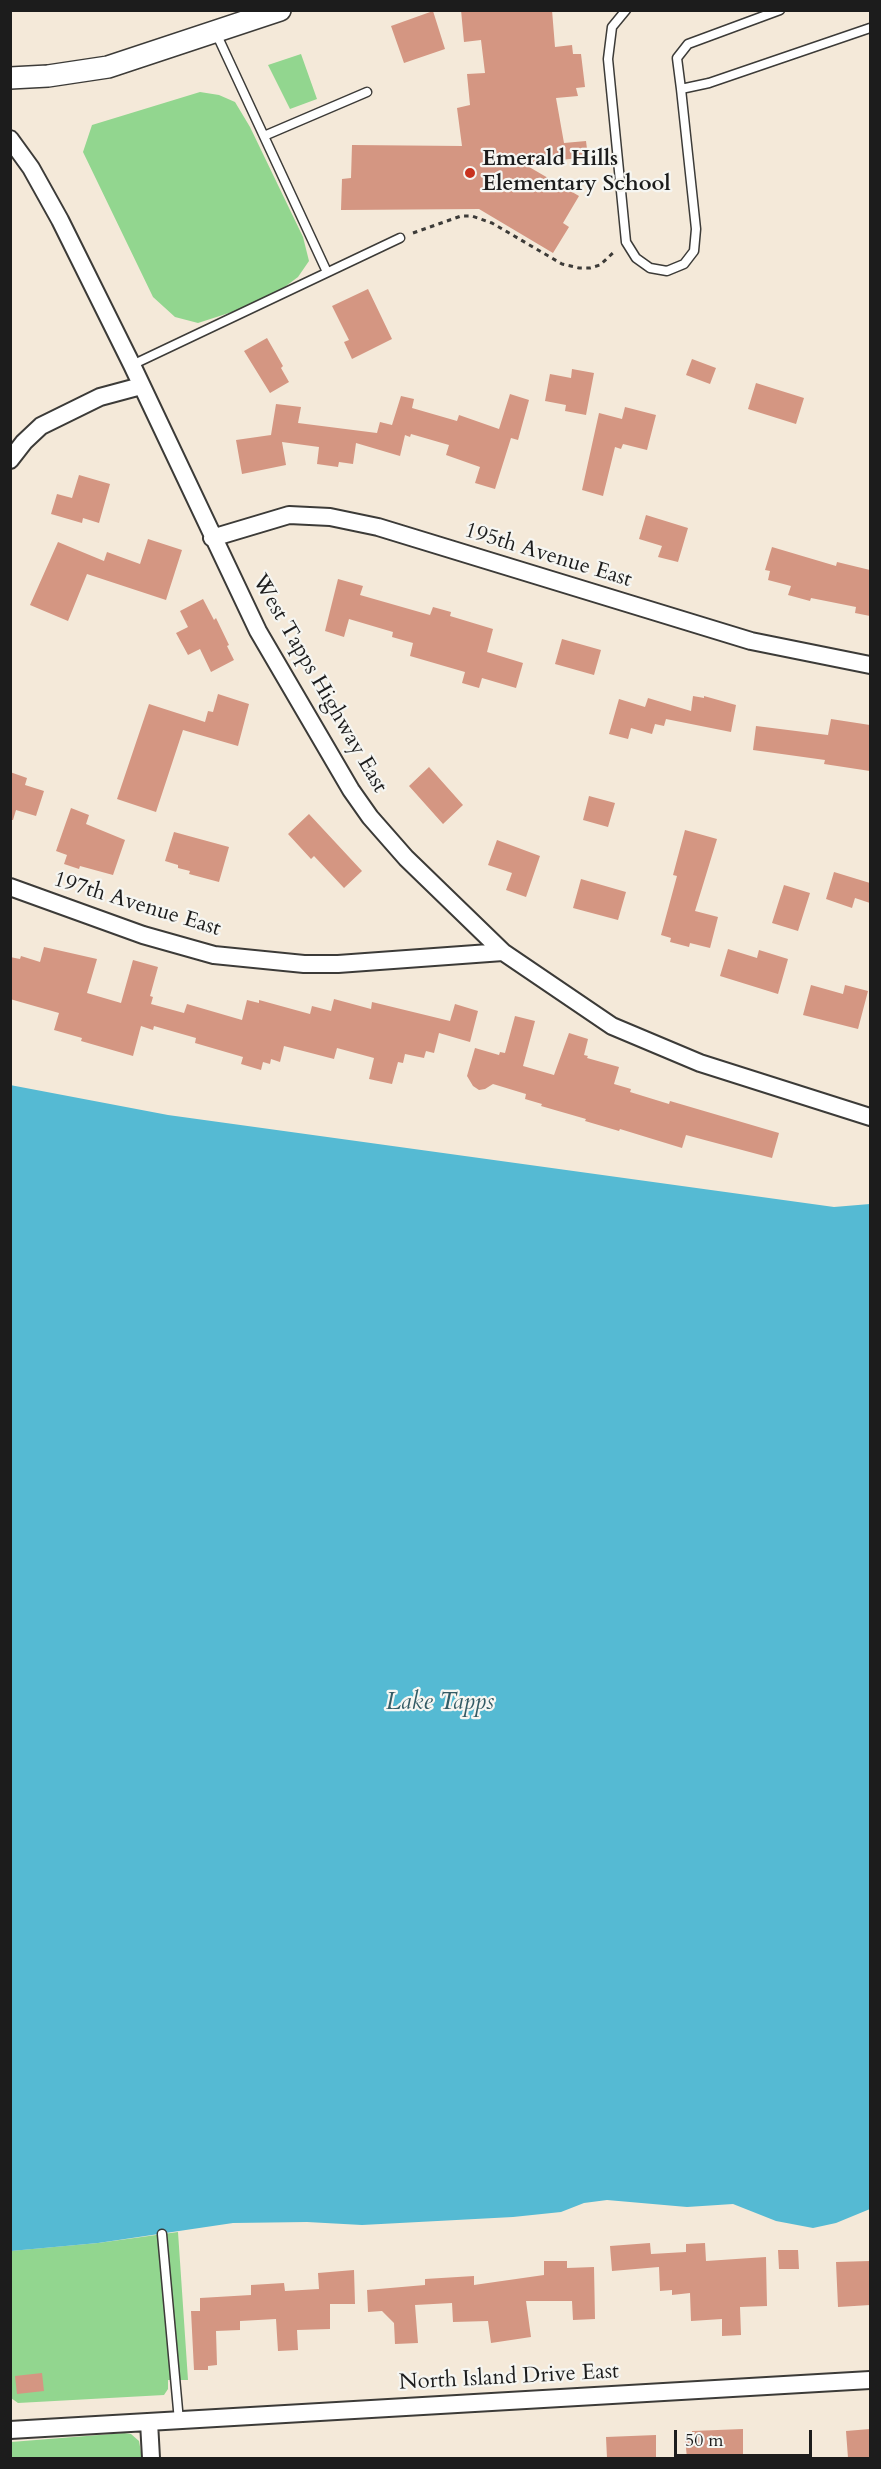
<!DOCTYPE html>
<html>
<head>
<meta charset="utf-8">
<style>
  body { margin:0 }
  #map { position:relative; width:881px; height:2469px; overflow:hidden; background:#f4e9d9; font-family:Cardo,serif }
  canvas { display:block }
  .frame { position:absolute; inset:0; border:12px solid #1c1c1c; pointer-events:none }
  .scale { position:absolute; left:674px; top:2430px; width:138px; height:27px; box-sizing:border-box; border:3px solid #1c1c1c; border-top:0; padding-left:8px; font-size:18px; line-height:21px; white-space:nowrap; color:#1c1c1c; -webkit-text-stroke:4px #f6f6f2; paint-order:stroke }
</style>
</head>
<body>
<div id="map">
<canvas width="881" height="2469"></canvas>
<div class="frame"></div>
<div class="scale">50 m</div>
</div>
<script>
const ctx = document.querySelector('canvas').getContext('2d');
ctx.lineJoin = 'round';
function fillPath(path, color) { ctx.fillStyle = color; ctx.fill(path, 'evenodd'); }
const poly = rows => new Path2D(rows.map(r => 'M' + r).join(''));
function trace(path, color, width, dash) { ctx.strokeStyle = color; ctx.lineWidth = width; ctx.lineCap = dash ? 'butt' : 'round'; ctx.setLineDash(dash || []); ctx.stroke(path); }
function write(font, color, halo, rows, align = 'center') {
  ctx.font = font + ' Cardo,serif'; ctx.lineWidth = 4.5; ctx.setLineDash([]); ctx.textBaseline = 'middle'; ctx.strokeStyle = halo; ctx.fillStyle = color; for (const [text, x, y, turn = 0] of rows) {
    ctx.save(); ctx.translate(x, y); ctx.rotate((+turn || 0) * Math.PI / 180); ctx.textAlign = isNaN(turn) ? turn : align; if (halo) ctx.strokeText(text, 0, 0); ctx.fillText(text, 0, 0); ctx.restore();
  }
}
const green = poly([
  [301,54,317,99,290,109,268,65],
  [200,92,219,95,235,102,250,127,303,237,309,261,298,277,266,301,198,323,175,317,153,297,83,152,92,125],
  [178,2232,188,2380,168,2380,168,2389,164,2395,18,2403,11,2398,10,2251,98,2243],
  [124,2433,131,2434,139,2441,142,2458,11,2458,11,2442]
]);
const water = poly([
  [10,1085,168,1115,834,1207,870,1204,870,2209,836,2223,813,2228,776,2221,733,2204,687,2207,607,2200,584,2203,561,2212,513,2217,362,2225,307,2222,233,2223,98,2243,11,2251]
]);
const building = poly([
  [461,10,552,10,555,47,572,45,573,54,581,54,585,87,576,88,578,96,556,98,564,143,586,141,588,157,524,164,579,196,563,223,569,227,553,253,479,209,341,210,342,179,351,178,352,145,462,146,457,108,470,105,467,74,485,73,481,40,464,42],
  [433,11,445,49,404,63,391,26],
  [368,289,392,339,352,359,344,342,349,340,332,306],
  [267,338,283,366,281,368,289,382,270,393,244,351],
  [692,359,716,368,710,384,686,375],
  [572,369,594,373,586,415,565,411,566,405,545,401,550,374,571,378],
  [756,383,804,398,796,424,748,409],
  [510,394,529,400,518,440,511,438,495,489,475,483,480,467,446,455,449,445,411,434,410,437,405,435,400,456,356,443,353,464,339,462,338,467,317,464,319,447,282,442,286,465,242,474,236,440,271,435,276,404,301,407,298,423,377,433,380,422,392,425,401,396,414,399,412,408,457,421,459,415,499,429],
  [625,407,656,415,647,450,623,444,621,449,615,447,603,496,582,490,599,413,622,419],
  [79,475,110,484,99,523,83,518,82,523,51,514,57,494,72,498],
  [646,515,688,528,678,562,658,557,662,546,639,539],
  [148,539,182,550,166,600,87,574,68,621,30,605,58,542,104,561,107,552,140,564],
  [772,547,836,566,837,562,870,570,870,616,855,613,856,607,811,598,810,601,788,595,791,586,768,580,770,571,765,570],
  [338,579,363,586,360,595,430,615,433,607,451,612,450,616,493,629,487,652,523,663,516,688,482,678,479,688,462,683,465,672,410,656,413,643,392,637,393,632,349,619,344,637,325,631],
  [203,599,214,620,216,618,229,645,227,646,234,660,211,672,200,649,188,655,176,633,188,627,180,611],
  [562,639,601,650,594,675,555,664],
  [218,694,249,704,238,746,183,730,156,812,117,799,149,704,205,722,208,711,213,712],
  [693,696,704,698,704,696,736,705,731,732,666,719,664,726,655,724,652,734,631,728,628,739,609,734,619,699,645,707,648,698,691,711],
  [831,719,870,725,870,771,824,764,825,760,753,750,756,726,828,735],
  [429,767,463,805,443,824,409,786],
  [10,772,27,778,25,785,44,791,36,816,16,810,13,820,10,820],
  [589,796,615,803,608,827,583,820],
  [71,808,89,815,86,824,125,840,113,875,80,866,79,869,64,864,67,855,56,851],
  [309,814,362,871,344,888,314,856,311,859,288,834],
  [685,830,717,839,695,911,718,917,710,948,690,943,689,947,670,942,671,938,661,935,677,876,673,875],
  [174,832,229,847,219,882,189,874,190,871,178,868,178,865,165,861],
  [497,840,540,856,526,897,506,890,512,873,488,865],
  [834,872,870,883,870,903,855,898,852,908,826,899],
  [581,879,626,892,618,920,573,908],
  [784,885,810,893,798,931,772,923],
  [44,947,97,959,87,993,121,1003,133,960,158,967,150,996,153,997,151,1004,184,1013,187,1004,242,1020,247,1000,259,1003,259,1000,310,1014,312,1006,331,1011,334,999,371,1009,372,1002,450,1021,455,1004,478,1011,470,1042,439,1033,434,1053,426,1051,424,1058,405,1054,403,1063,398,1062,392,1084,369,1079,374,1058,337,1048,334,1059,284,1046,280,1062,271,1059,270,1064,263,1062,261,1070,241,1064,243,1057,195,1043,196,1038,154,1026,153,1030,141,1026,133,1056,81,1041,82,1038,54,1030,59,1013,10,999,10,957,20,959,21,956,40,962],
  [728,949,757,958,759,950,788,959,778,994,720,976],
  [811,985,843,994,845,985,868,991,858,1029,803,1015],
  [515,1016,535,1021,523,1066,554,1075,569,1033,588,1039,584,1055,588,1056,587,1058,619,1067,614,1084,631,1089,630,1092,669,1104,670,1101,779,1133,772,1158,686,1135,682,1148,620,1129,619,1131,585,1121,586,1119,541,1106,542,1104,525,1099,526,1094,493,1084,485,1089,479,1090,473,1086,467,1076,475,1048,499,1055,500,1052,505,1053],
  [650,2243,651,2254,686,2252,686,2244,705,2243,706,2261,766,2257,767,2306,740,2307,741,2335,722,2336,722,2319,691,2321,690,2293,672,2295,672,2290,660,2291,659,2267,612,2271,610,2246],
  [778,2250,798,2250,799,2269,779,2269],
  [544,2261,567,2261,567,2268,594,2267,595,2319,573,2320,572,2301,526,2301,531,2337,491,2343,488,2321,453,2322,452,2303,415,2305,418,2343,395,2344,394,2323,382,2311,368,2312,367,2290,425,2285,425,2279,474,2276,474,2285,544,2275],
  [870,2261,870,2305,838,2307,836,2262],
  [354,2270,355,2304,330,2304,330,2329,297,2330,298,2350,278,2351,276,2319,240,2321,240,2330,216,2331,217,2365,208,2366,208,2370,194,2370,191,2311,200,2311,200,2298,251,2295,251,2285,284,2283,285,2291,319,2289,318,2273],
  [42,2373,44,2391,17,2394,15,2376],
  [743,2429,743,2458,687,2458,685,2438,692,2438,692,2431],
  [870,2429,870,2458,848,2458,846,2431],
  [656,2435,656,2458,607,2458,606,2437]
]);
const path = poly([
  [413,233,461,216,472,216,492,223,562,264,579,268,590,268,600,265,615,251]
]);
const service = poly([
  [626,10,612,27,608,59,626,242,636,258,650,268,667,271,684,264,694,251,696,229,681,89],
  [780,10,688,44,677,58,681,89,709,83,870,28],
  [216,33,327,272],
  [264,136,367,92],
  [132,365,400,238],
  [162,2234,179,2421]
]);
const minor = poly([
  [10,139,31,168,60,220,132,365,258,631,351,790,370,817,406,858,503,952,612,1026,700,1063,870,1117],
  [10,460,24,442,41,426,100,397,141,386],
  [212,538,289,515,330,517,378,527,751,641,870,665],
  [10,887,143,935,214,955,304,964,338,964,503,952],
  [149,2422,151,2458],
  [10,2430,870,2380]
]);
const tertiary = poly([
  [10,78,48,76,108,67,280,10]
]);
const markers = [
  [470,173,6,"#c8321e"]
];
const poiNames = [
  ["Emerald Hills",482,160],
  ["Elementary School",482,185]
];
const streetNames = [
  ["195th Avenue East",548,556,17],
  ["West Tapps Highway East",319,684,60],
  ["197th Avenue East",137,905,17],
  ["North Island Drive East",509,2378,-3]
];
const waterNames = [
  ["Lake Tapps",440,1703]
];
fillPath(green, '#92d68f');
fillPath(water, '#55bad3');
fillPath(building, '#d49682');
trace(service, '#3c3b38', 11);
trace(minor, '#3c3b38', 20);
trace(tertiary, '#3c3b38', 24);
trace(path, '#3c3b38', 3, [4.5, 4.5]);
trace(service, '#fff', 8);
trace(minor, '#fff', 16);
trace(tertiary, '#fff', 21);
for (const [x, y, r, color] of markers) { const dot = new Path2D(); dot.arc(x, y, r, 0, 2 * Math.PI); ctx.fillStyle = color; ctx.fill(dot); trace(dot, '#f6f6f2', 2); }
write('bold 22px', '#1c1c1c', '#f6f6f2', poiNames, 'left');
write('22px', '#1c1c1c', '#f6f6f2', streetNames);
write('italic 24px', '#335b65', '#f6f6f2', waterNames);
</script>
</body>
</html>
